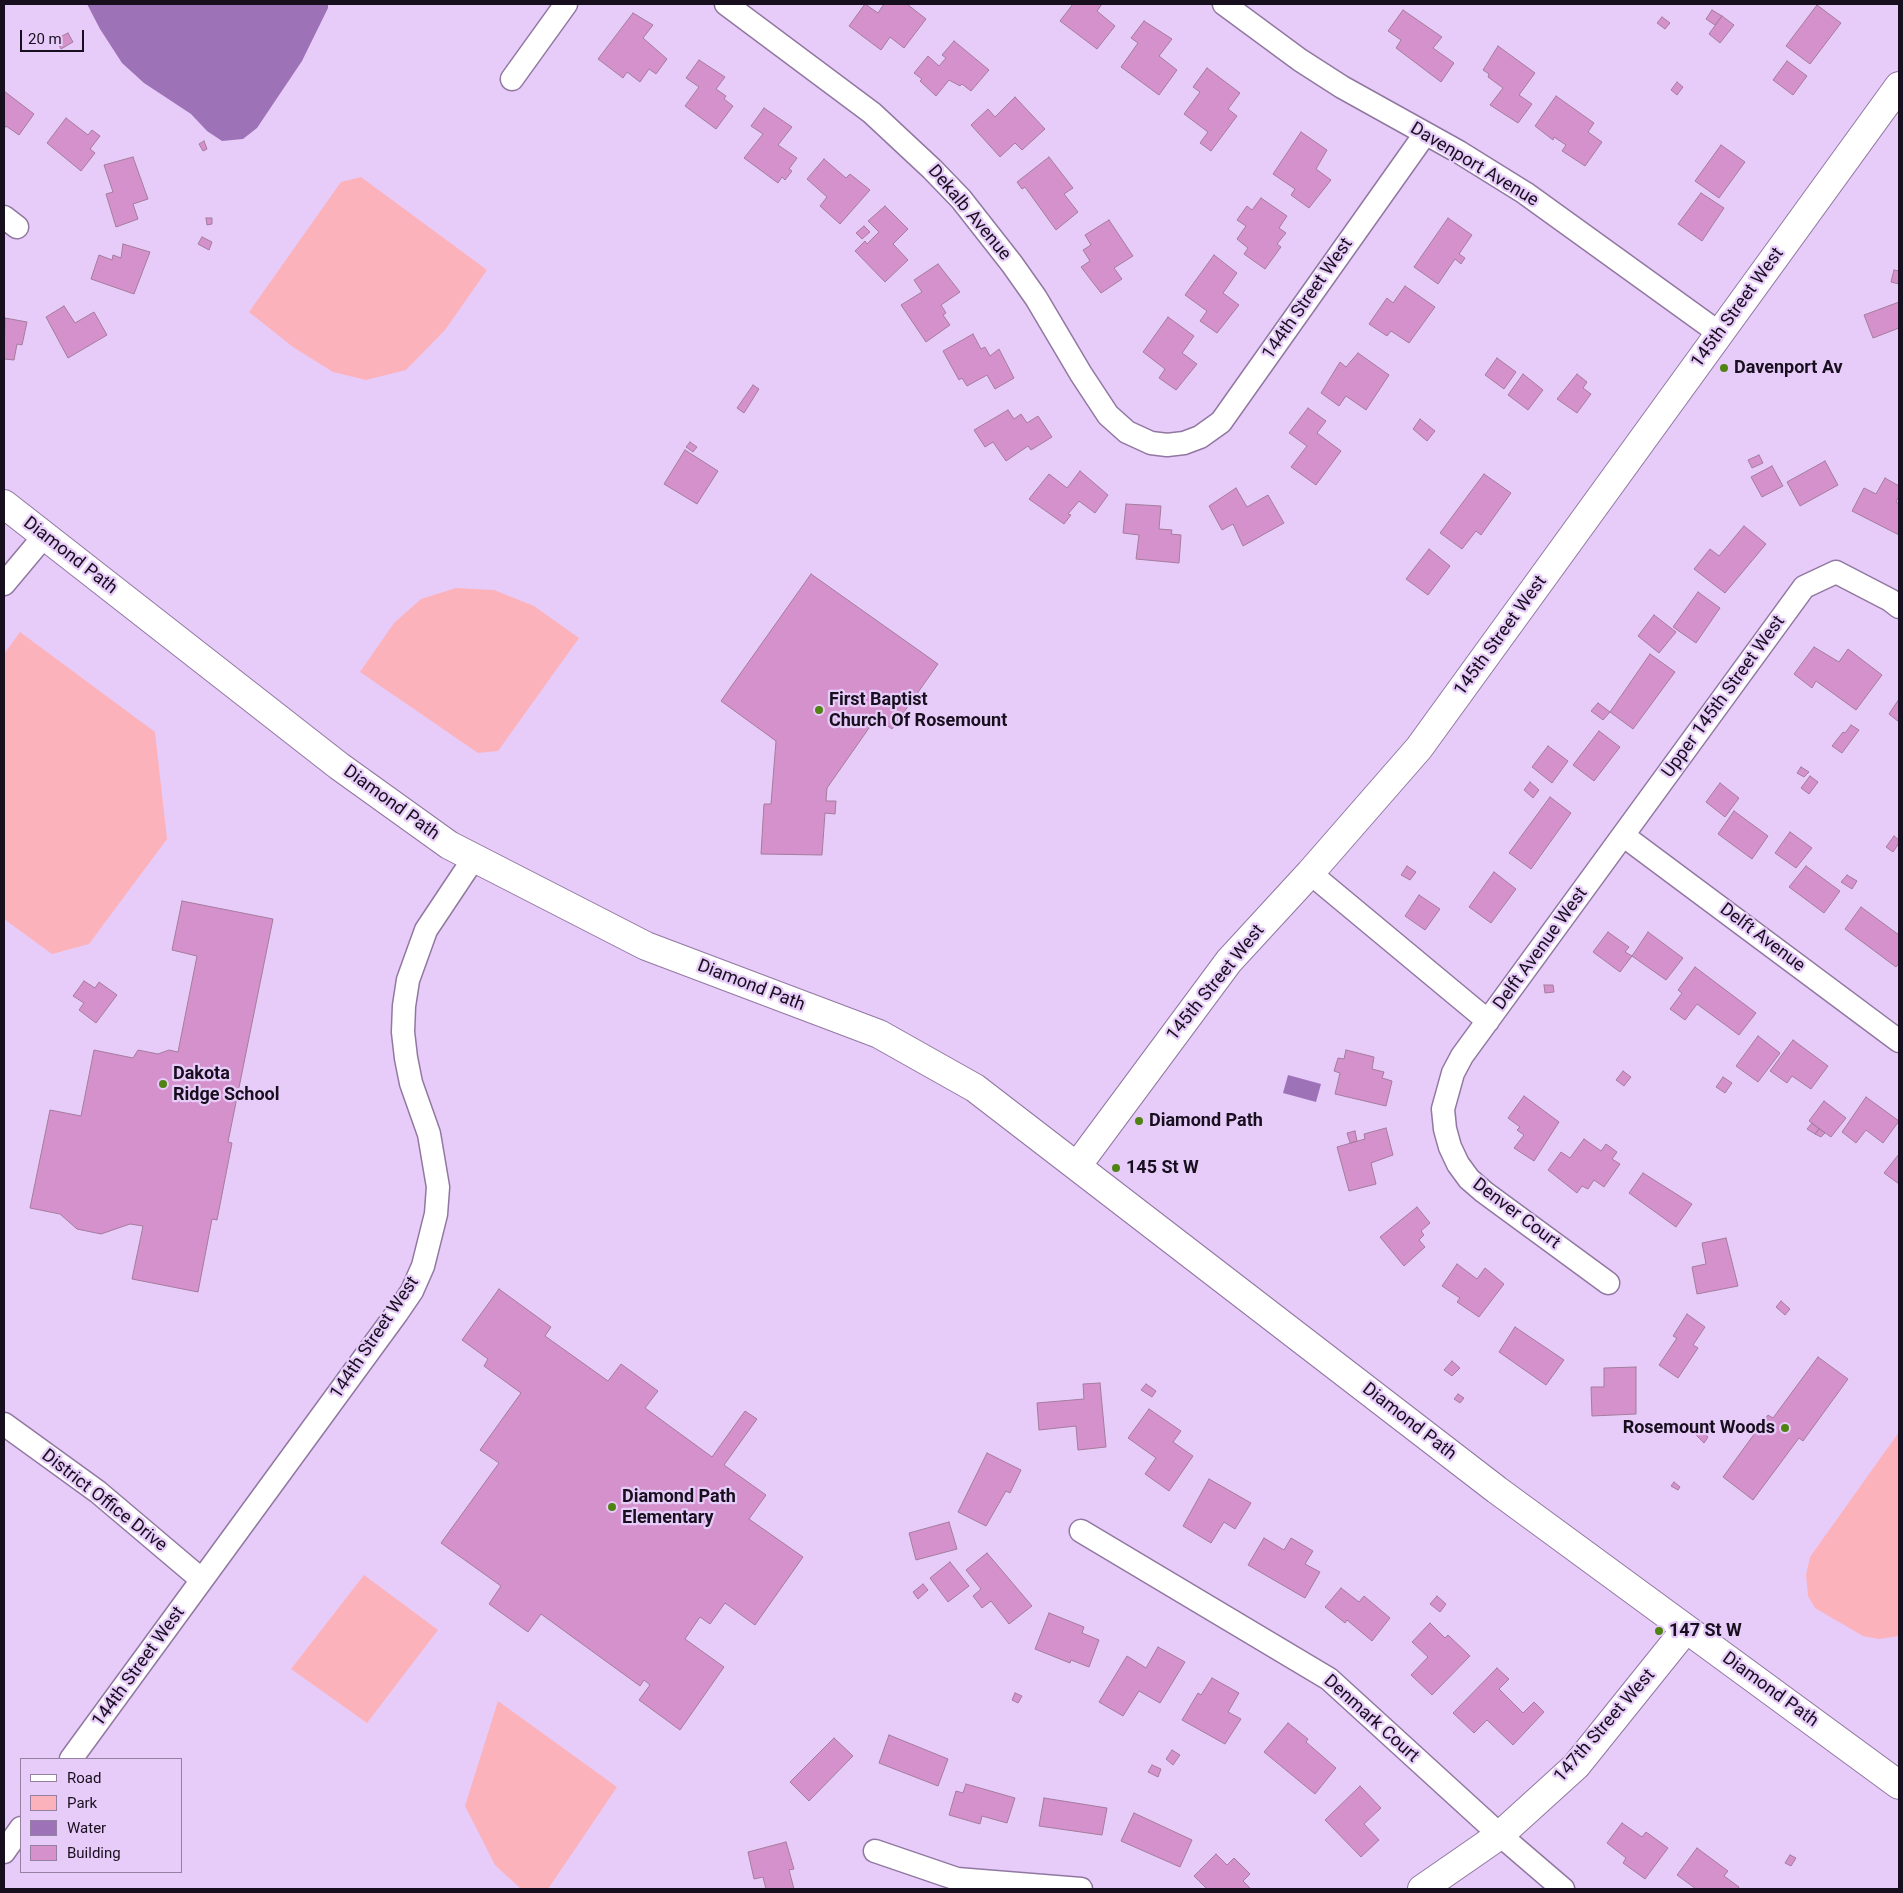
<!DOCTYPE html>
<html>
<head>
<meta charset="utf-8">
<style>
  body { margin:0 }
  #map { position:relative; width:1903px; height:1893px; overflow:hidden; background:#e7ccf9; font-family:Roboto,sans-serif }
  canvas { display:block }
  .frame { position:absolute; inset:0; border:5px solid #180f1e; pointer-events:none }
  .legend { position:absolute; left:20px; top:1758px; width:162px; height:115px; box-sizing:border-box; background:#e7ccf9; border:1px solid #9480a1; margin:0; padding:6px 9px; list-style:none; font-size:15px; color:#180f1e }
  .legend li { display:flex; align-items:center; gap:10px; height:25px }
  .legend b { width:25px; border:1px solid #9480a1 }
  .scale { position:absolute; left:20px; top:30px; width:64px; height:22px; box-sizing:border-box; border:2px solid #180f1e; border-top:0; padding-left:6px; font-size:15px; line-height:18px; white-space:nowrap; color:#180f1e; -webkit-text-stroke:4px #e7ccf9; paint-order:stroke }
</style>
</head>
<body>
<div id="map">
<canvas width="1903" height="1893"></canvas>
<div class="frame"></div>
<ul class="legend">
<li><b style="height:6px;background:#fff"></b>Road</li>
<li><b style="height:14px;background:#fcb2ba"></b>Park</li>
<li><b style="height:14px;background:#9d72b7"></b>Water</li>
<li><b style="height:14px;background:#d591cb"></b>Building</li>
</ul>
<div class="scale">20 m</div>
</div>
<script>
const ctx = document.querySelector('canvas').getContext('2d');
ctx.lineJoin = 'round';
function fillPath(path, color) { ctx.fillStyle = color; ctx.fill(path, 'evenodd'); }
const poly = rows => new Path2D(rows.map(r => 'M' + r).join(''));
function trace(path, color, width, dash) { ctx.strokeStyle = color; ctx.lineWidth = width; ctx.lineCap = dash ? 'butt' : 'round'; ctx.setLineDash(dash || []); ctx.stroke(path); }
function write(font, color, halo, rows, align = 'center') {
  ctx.font = font + ' Roboto,sans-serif'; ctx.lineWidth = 4.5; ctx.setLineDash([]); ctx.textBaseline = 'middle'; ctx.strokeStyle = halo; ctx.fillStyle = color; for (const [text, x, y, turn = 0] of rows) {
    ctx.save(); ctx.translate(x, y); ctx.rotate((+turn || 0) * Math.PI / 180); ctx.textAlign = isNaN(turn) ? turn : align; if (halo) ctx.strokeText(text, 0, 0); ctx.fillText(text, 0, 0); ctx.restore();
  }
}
const green = poly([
  [361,177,487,270,445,330,406,370,366,380,333,372,293,347,249,312,341,182],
  [456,588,494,590,534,606,579,638,498,751,478,753,360,672,394,623,421,599],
  [20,632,155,732,167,839,89,944,52,954,4,919,4,654],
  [1899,1432,1899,1636,1879,1639,1863,1636,1815,1608,1808,1596,1806,1575,1810,1557],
  [364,1575,438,1630,367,1723,291,1669],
  [498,1701,617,1787,548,1889,521,1889,495,1865,465,1806]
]);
const water = poly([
  [87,4,328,4,328,8,302,61,257,128,243,139,222,141,207,131,191,114,144,83,122,63,100,29],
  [1288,1075,1321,1084,1316,1102,1283,1093]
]);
const building = poly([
  [865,4,878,13,884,4,907,4,926,19,904,48,890,37,881,50,849,26,865,4],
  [1073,4,1102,4,1097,11,1115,26,1097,49,1060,21,1073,4],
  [1817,5,1841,23,1810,64,1786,46,1817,5],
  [1403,10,1442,37,1433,48,1454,63,1441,82,1396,48,1401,40,1388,31,1403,10],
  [1712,10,1722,16,1715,25,1706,19,1712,10],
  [633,13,653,25,643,38,667,59,656,74,649,69,640,82,627,72,623,78,598,59,633,13],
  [1722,16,1734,25,1720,43,1709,34,1722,16],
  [1662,17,1670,23,1665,29,1657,23,1662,17],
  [1144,21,1172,39,1159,56,1177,70,1159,95,1121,67,1138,43,1131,38,1144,21],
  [68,33,73,42,61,49,56,39,68,33],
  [954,41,989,70,971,91,962,84,960,86,949,80,936,96,920,81,922,79,914,73,928,56,939,66,946,58,942,55,954,41],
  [1498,46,1535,73,1519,95,1532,104,1518,123,1490,105,1503,88,1488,77,1489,74,1483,70,1498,46],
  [699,60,725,77,716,89,726,96,724,99,733,106,716,129,685,106,699,87,686,78,699,60],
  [1787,61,1807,76,1793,95,1773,80,1787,61],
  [1207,68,1240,93,1228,109,1237,116,1211,151,1200,143,1208,132,1184,114,1200,92,1193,87,1207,68],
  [1677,82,1683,87,1677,95,1671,90,1677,82],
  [4,91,34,114,19,135,6,126,4,129,4,91],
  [1556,96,1594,123,1588,132,1602,142,1585,166,1562,151,1566,145,1554,137,1553,140,1535,126,1556,96],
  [1015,97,1045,129,1022,150,1015,143,1000,157,971,125,988,109,995,117,1015,97],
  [764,108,792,127,778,145,797,158,789,169,792,171,785,180,782,177,778,183,744,158,763,134,751,126,764,108],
  [66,118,88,135,92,130,100,136,90,149,95,153,81,171,47,143,66,118],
  [1301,132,1327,150,1316,169,1331,180,1309,208,1291,195,1295,189,1273,174,1301,132],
  [204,141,207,149,203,151,199,144,204,141],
  [1721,145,1745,162,1719,198,1695,181,1721,145],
  [133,157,148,199,133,204,138,219,116,227,106,194,113,192,104,165,133,157],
  [1049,157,1073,188,1064,194,1078,212,1056,230,1025,187,1022,189,1017,182,1049,157],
  [824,159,846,178,850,174,870,190,840,224,820,206,827,197,807,179,824,159],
  [1701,193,1724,208,1702,241,1678,224,1701,193],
  [1261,198,1287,216,1279,228,1286,233,1277,244,1281,247,1265,269,1244,254,1248,248,1237,239,1246,226,1237,220,1247,206,1252,210,1261,198],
  [885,206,908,229,893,244,908,260,885,282,855,251,865,241,867,244,879,232,868,221,885,206],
  [206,218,212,218,212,224,207,225,206,218],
  [1448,218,1472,235,1459,254,1465,258,1461,264,1455,259,1438,284,1414,267,1448,218],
  [1109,220,1133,256,1114,268,1122,279,1101,293,1081,267,1090,261,1083,250,1091,245,1085,235,1109,220],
  [864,226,870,232,862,239,856,233,864,226],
  [202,237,212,242,209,250,198,244,202,237],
  [123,244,150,252,134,294,91,279,99,255,112,260,113,255,121,258,123,244],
  [1214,255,1237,273,1223,293,1239,305,1217,333,1200,321,1207,311,1185,295,1214,255],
  [938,264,960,292,941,305,946,313,943,315,950,325,926,342,901,305,922,292,914,280,938,264],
  [1894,270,1899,271,1899,284,1891,282,1894,270],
  [1405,286,1435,307,1409,343,1391,331,1387,336,1369,324,1387,298,1393,303,1405,286],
  [1899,302,1899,328,1873,338,1864,315,1899,302],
  [64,306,75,323,94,312,107,335,68,358,46,317,64,306],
  [1168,317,1194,336,1182,353,1197,364,1176,390,1159,378,1165,369,1143,352,1168,317],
  [5,318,27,322,22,345,17,344,14,360,4,359,5,318],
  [973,334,981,349,985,347,990,356,999,349,1014,378,995,389,987,375,967,386,962,378,959,380,943,351,973,334],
  [1358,353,1389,375,1366,410,1346,396,1339,406,1321,393,1340,362,1346,367,1358,353],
  [1497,358,1516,372,1504,389,1485,375,1497,358],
  [1523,374,1543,390,1528,410,1508,395,1523,374],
  [1577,374,1587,382,1583,388,1591,394,1577,413,1557,399,1577,374],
  [753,385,759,389,744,413,737,408,753,385],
  [1308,408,1326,421,1317,433,1341,451,1316,485,1291,467,1307,446,1289,433,1308,408],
  [1008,410,1014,419,1021,414,1027,423,1038,416,1052,437,1031,450,1028,446,1006,461,993,442,985,447,974,430,1008,410],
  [1420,419,1435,431,1427,441,1413,429,1420,419],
  [690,442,697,447,693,452,686,447,690,442],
  [685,450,718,471,697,504,664,484,685,450],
  [1759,455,1763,463,1752,468,1748,460,1759,455],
  [1825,461,1838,485,1800,506,1787,482,1825,461],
  [1772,466,1783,486,1762,497,1751,477,1772,466],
  [1080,471,1108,495,1095,513,1079,501,1068,514,1071,515,1064,524,1029,499,1049,474,1067,488,1080,471],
  [1484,474,1511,493,1481,535,1476,531,1462,549,1440,533,1484,474],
  [1885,478,1899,486,1899,496,1896,502,1899,504,1899,535,1852,511,1864,488,1876,494,1885,478],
  [1236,488,1247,507,1268,495,1284,523,1243,546,1233,524,1222,530,1209,506,1236,488],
  [1126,504,1161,506,1159,529,1172,530,1171,534,1181,535,1179,563,1136,559,1139,535,1123,533,1126,504],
  [1744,526,1766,544,1725,593,1694,569,1710,549,1719,556,1744,526],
  [1429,549,1450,566,1428,595,1406,579,1429,549],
  [811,574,938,664,892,729,876,718,827,788,826,801,836,801,835,814,825,813,822,855,761,854,764,804,771,804,776,741,721,701,811,574],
  [1698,592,1720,608,1696,643,1673,627,1698,592],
  [1654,615,1676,632,1659,653,1638,636,1654,615],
  [1814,647,1839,662,1848,649,1882,675,1856,710,1816,681,1812,688,1794,674,1814,647],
  [1650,654,1675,672,1633,729,1610,712,1650,654],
  [1899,699,1899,722,1889,714,1899,699],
  [1598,703,1610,712,1603,720,1591,711,1598,703],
  [1851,725,1859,730,1842,753,1832,746,1843,732,1845,733,1851,725],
  [1599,731,1620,747,1594,781,1573,765,1599,731],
  [1548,746,1568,761,1552,783,1532,767,1548,746],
  [1801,767,1809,772,1804,777,1797,773,1801,767],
  [1810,776,1818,782,1809,794,1801,788,1810,776],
  [1530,782,1539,790,1533,798,1524,790,1530,782],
  [1720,783,1739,798,1725,817,1706,802,1720,783],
  [1550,797,1571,813,1531,869,1509,853,1550,797],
  [1734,811,1768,836,1752,859,1718,834,1734,811],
  [1790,832,1812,848,1796,868,1775,853,1790,832],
  [1894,836,1899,840,1899,843,1893,852,1886,847,1894,836],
  [1407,866,1416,872,1410,880,1401,875,1407,866],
  [1806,866,1840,891,1824,913,1789,887,1806,866],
  [1494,872,1516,889,1491,923,1469,907,1494,872],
  [1847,875,1857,881,1852,889,1841,882,1847,875],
  [1419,895,1440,909,1425,930,1405,916,1419,895],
  [182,901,273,919,228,1142,232,1143,217,1220,212,1219,198,1292,132,1279,143,1226,130,1224,101,1234,77,1229,60,1214,30,1208,50,1110,81,1116,94,1050,133,1058,138,1050,158,1054,169,1050,178,1052,197,956,172,950,182,901],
  [1861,907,1899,935,1899,963,1896,967,1845,929,1861,907],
  [1608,932,1629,947,1625,952,1632,956,1620,972,1593,952,1608,932],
  [1648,932,1683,958,1666,980,1632,956,1648,932],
  [1695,967,1756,1013,1739,1035,1697,1004,1685,1020,1670,1009,1682,993,1678,990,1695,967],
  [84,981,95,988,99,982,117,995,96,1023,79,1010,84,1003,73,996,84,981],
  [1544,985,1553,985,1554,992,1545,993,1544,985],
  [1758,1036,1780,1053,1758,1082,1736,1066,1758,1036],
  [1793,1040,1828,1066,1811,1089,1792,1076,1787,1083,1770,1071,1793,1040],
  [1346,1050,1374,1057,1372,1069,1384,1072,1382,1078,1392,1081,1386,1106,1335,1094,1340,1073,1334,1071,1338,1058,1344,1059,1346,1050],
  [1623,1071,1631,1077,1624,1086,1616,1080,1623,1071],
  [1723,1077,1732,1083,1725,1093,1716,1087,1723,1077],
  [1524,1096,1559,1122,1534,1161,1514,1148,1524,1135,1517,1130,1520,1127,1508,1118,1524,1096],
  [1866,1097,1899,1121,1883,1143,1866,1130,1856,1143,1842,1132,1866,1097],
  [1824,1101,1846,1118,1831,1137,1809,1121,1824,1101],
  [1812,1123,1819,1129,1815,1134,1807,1129,1812,1123],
  [1386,1128,1393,1155,1371,1163,1376,1184,1349,1191,1337,1147,1365,1139,1364,1134,1386,1128],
  [1819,1129,1825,1133,1821,1137,1815,1134,1819,1129],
  [1355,1131,1357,1141,1350,1143,1347,1133,1355,1131],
  [1584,1139,1601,1151,1606,1144,1617,1152,1612,1159,1620,1164,1604,1187,1594,1180,1588,1189,1582,1186,1577,1193,1548,1170,1561,1152,1570,1158,1584,1139],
  [1899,1154,1899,1184,1884,1173,1899,1154],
  [1643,1173,1692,1204,1676,1227,1629,1193,1643,1173],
  [1417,1207,1430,1223,1421,1231,1424,1235,1419,1240,1425,1247,1404,1266,1380,1237,1417,1207],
  [1726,1238,1738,1286,1697,1294,1692,1267,1706,1264,1702,1243,1726,1238],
  [1457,1264,1477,1279,1485,1268,1504,1284,1479,1317,1457,1302,1460,1298,1442,1286,1457,1264],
  [499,1289,551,1327,545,1336,608,1381,621,1364,658,1391,645,1408,712,1457,745,1411,757,1419,724,1465,766,1495,749,1519,803,1557,755,1625,725,1603,710,1624,700,1617,685,1639,724,1667,680,1730,639,1700,650,1685,644,1680,640,1686,541,1614,528,1632,489,1604,501,1586,441,1543,499,1463,480,1450,521,1393,484,1366,488,1359,462,1340,499,1289],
  [1781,1301,1790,1309,1785,1315,1776,1307,1781,1301],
  [1687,1314,1705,1327,1693,1345,1698,1348,1678,1378,1659,1365,1677,1338,1673,1336,1687,1314],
  [1515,1327,1564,1360,1546,1385,1499,1352,1515,1327],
  [1818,1357,1848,1379,1803,1441,1799,1438,1753,1500,1723,1477,1768,1415,1773,1418,1818,1357],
  [1452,1361,1460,1368,1452,1376,1444,1370,1452,1361],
  [1636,1367,1636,1414,1592,1416,1591,1387,1604,1387,1604,1368,1636,1367],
  [1100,1383,1106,1447,1078,1450,1076,1426,1039,1430,1037,1403,1084,1399,1083,1384,1100,1383],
  [1146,1384,1156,1391,1152,1397,1141,1390,1146,1384],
  [1458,1394,1464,1398,1460,1403,1454,1399,1458,1394],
  [1149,1409,1181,1431,1173,1442,1193,1456,1169,1491,1145,1474,1156,1458,1128,1438,1149,1409],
  [1700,1430,1708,1437,1704,1443,1696,1435,1700,1430],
  [987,1453,1021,1470,1010,1493,1006,1491,986,1526,958,1512,987,1453],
  [1209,1479,1251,1503,1235,1529,1224,1522,1211,1543,1183,1526,1209,1479],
  [1674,1482,1680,1487,1678,1490,1671,1486,1674,1482],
  [949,1522,957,1549,916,1560,909,1533,949,1522],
  [1264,1538,1284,1550,1291,1538,1313,1551,1305,1564,1320,1572,1305,1598,1248,1565,1264,1538],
  [987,1553,1032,1606,1009,1624,991,1601,982,1608,973,1596,981,1589,966,1570,987,1553],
  [950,1562,969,1586,948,1602,930,1578,950,1562],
  [923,1584,928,1590,918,1599,913,1592,923,1584],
  [1341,1588,1359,1602,1364,1596,1390,1618,1372,1641,1347,1620,1345,1623,1325,1607,1341,1588],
  [1437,1596,1446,1604,1440,1612,1430,1604,1437,1596],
  [1049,1613,1084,1627,1082,1633,1099,1640,1089,1667,1071,1660,1070,1663,1035,1649,1049,1613],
  [1430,1623,1445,1638,1448,1635,1470,1656,1432,1695,1411,1675,1428,1657,1412,1642,1430,1623],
  [1158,1647,1185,1662,1160,1703,1139,1691,1123,1716,1099,1702,1127,1656,1146,1668,1158,1647],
  [1497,1668,1509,1679,1499,1689,1523,1713,1534,1702,1544,1712,1513,1745,1487,1720,1474,1733,1453,1713,1497,1668],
  [1212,1678,1239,1693,1228,1712,1241,1719,1225,1744,1182,1720,1198,1693,1201,1695,1212,1678],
  [1015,1693,1022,1696,1018,1703,1012,1700,1015,1693],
  [1288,1723,1308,1739,1306,1742,1336,1768,1315,1794,1264,1752,1288,1723],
  [889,1735,948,1759,938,1786,879,1763,889,1735],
  [834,1738,853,1756,809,1801,790,1782,834,1738],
  [1172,1750,1180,1755,1173,1765,1166,1759,1172,1750],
  [1152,1765,1161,1769,1158,1777,1148,1772,1152,1765],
  [966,1784,1015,1798,1007,1823,982,1816,980,1824,949,1815,956,1791,963,1793,966,1784],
  [1360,1786,1381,1808,1364,1824,1379,1840,1361,1857,1325,1820,1360,1786],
  [1044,1798,1107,1808,1102,1835,1039,1826,1044,1798],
  [1134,1813,1192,1840,1180,1867,1121,1841,1134,1813],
  [1622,1823,1642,1837,1646,1832,1668,1848,1645,1879,1623,1863,1626,1858,1607,1843,1622,1823],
  [786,1842,794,1869,789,1870,794,1889,766,1889,763,1877,754,1879,748,1852,786,1842],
  [1697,1848,1728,1871,1724,1876,1739,1887,1738,1889,1696,1889,1677,1875,1697,1848],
  [1216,1854,1227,1865,1234,1858,1250,1874,1243,1881,1251,1889,1207,1889,1194,1876,1216,1854],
  [1790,1855,1796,1858,1791,1866,1785,1863,1790,1855]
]);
const street = poly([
  [726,4,872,113,932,169,961,199,1012,264,1036,298,1081,374,1108,415,1127,432,1151,443,1167,445,1184,443,1200,437,1221,422,1425,134],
  [1224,4,1300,60,1342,87,1459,152,1525,193,1719,333],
  [512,79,566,4],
  [4,217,17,227],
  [4,584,45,535],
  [1624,836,1899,1041],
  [1310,873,1488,1021],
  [1608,1283,1484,1192,1469,1179,1458,1164,1450,1147,1445,1129,1443,1109,1453,1073,1462,1056,1804,587,1836,572,1890,600,1899,607],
  [4,1424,98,1492,202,1580],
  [1081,1531,1329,1679,1500,1835,1563,1889],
  [71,1759,397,1313,412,1291,423,1266,436,1214,438,1187,429,1134,411,1083,406,1058,403,1032,404,1006,408,980,426,930,474,858],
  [875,1851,957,1879,1081,1889],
  [4,1852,21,1828]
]);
const secondary = poly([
  [4,504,339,766,449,845,646,946,879,1034,975,1088,1497,1490,1899,1785],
  [1077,1166,1229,961,1310,873,1419,748,1899,86],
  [1422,1889,1500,1835,1576,1766,1686,1629]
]);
const markers = [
  [1724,368,5,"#508214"],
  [819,710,5,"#508214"],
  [163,1084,5,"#508214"],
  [1139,1121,5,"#508214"],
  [1116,1168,5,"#508214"],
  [1785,1428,5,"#508214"],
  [612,1507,5,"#508214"],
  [1659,1631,5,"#508214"]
];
const streetNames = [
  ["Davenport Avenue",1474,165,31],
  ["Dekalb Avenue",969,213,50],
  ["144th Street West",1308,299,-55],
  ["145th Street West",1738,308,-54],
  ["Diamond Path",70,556,38],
  ["145th Street West",1501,636,-54],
  ["Upper 145th Street West",1724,697,-54],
  ["Diamond Path",391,803,36],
  ["Delft Avenue",1762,938,37],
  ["Delft Avenue West",1541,949,-54],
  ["145th Street West",1216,983,-51],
  ["Diamond Path",751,986,21],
  ["Denver Court",1516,1214,37],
  ["144th Street West",375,1338,-56],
  ["Diamond Path",1409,1422,38],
  ["District Office Drive",104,1501,38],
  ["144th Street West",139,1667,-54],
  ["Diamond Path",1770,1690,36],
  ["Denmark Court",1371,1719,42],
  ["147th Street West",1605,1726,-49]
];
const poiNames = [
  ["Davenport Av",1734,368],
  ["First Baptist",829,700],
  ["Church Of Rosemount",829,721],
  ["Dakota",173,1074],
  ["Ridge School",173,1095],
  ["Diamond Path",1149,1121],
  ["145 St W",1126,1168],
  ["Rosemount Woods",1775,1428,"right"],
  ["Diamond Path",622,1497],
  ["Elementary",622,1518],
  ["147 St W",1669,1631]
];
fillPath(green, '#fcb2ba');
fillPath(water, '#9d72b7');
fillPath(building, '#d591cb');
trace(building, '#a47c9d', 1);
trace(street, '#9178a1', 25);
trace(secondary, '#9178a1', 30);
trace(street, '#fff', 22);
trace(secondary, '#fff', 28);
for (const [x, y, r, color] of markers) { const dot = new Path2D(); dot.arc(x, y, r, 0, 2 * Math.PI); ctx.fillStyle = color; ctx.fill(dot); trace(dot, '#e7ccf9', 2); }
write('18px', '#180f1e', '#e7ccf9', streetNames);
write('bold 18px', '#180f1e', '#e7ccf9', poiNames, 'left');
</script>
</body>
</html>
